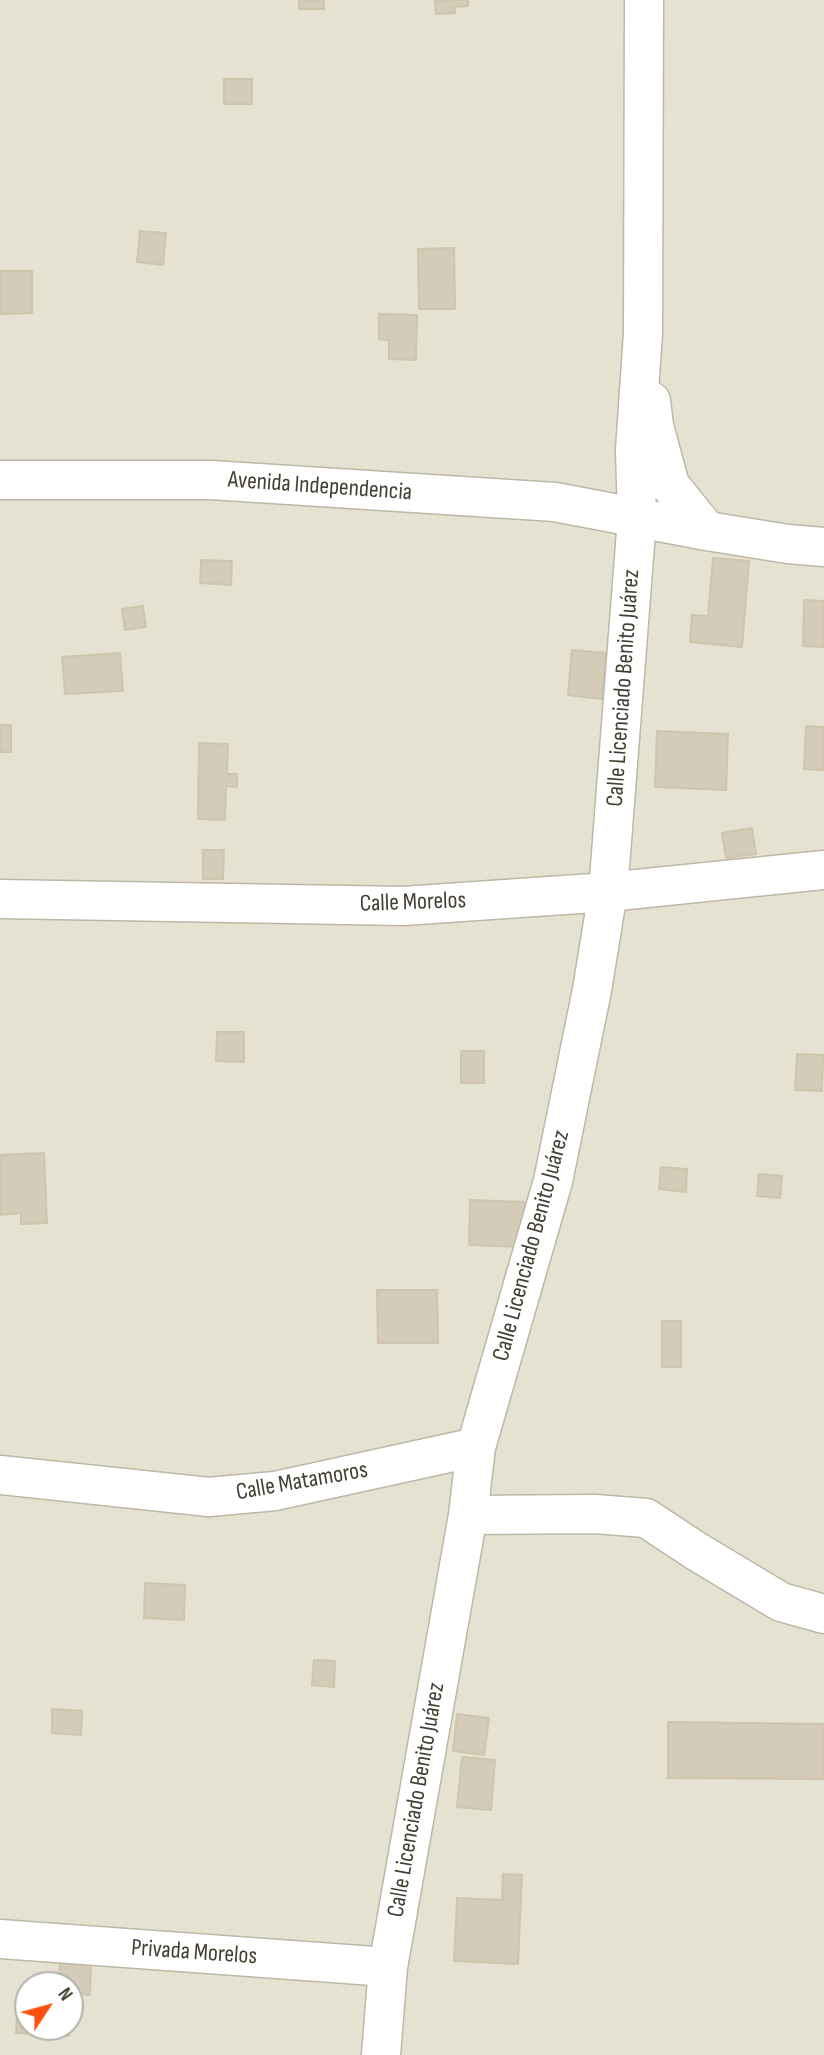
<!DOCTYPE html>
<html>
<head>
<meta charset="utf-8">
<style>
  body { margin:0 }
  #map { position:relative; width:824px; height:2055px; overflow:hidden; background:#f2efe3; font-family:"Sofia Sans Condensed",sans-serif }
  canvas { display:block }
  .north { position:absolute; left:14px; top:1971px; width:70px; height:70px; box-sizing:border-box; background:#fff; border:2px solid #b4b2ad; border-radius:50%; rotate:54deg; font-size:19px; font-weight:700; line-height:28px; text-align:center; color:#443f33 }
  .north::after { content:''; display:block; margin:auto; width:24px; height:32px; background:#fd500f; clip-path:polygon(50% 0,100% 100%,50% 72%,0 100%) }
</style>
</head>
<body>
<div id="map">
<canvas width="824" height="2055"></canvas>
<div class="north">N</div>
</div>
<script>
const ctx = document.querySelector('canvas').getContext('2d');
ctx.lineJoin = 'round';
function fillPath(path, color) { ctx.fillStyle = color; ctx.fill(path, 'evenodd'); }
const poly = rows => new Path2D(rows.map(r => 'M' + r).join(''));
function trace(path, color, width, dash) { ctx.strokeStyle = color; ctx.lineWidth = width; ctx.lineCap = dash ? 'butt' : 'round'; ctx.setLineDash(dash || []); ctx.stroke(path); }
function write(font, color, halo, rows, align = 'center') {
  ctx.font = font + ' "Sofia Sans Condensed",sans-serif'; ctx.lineWidth = 5; ctx.setLineDash([]); ctx.textBaseline = 'middle'; ctx.strokeStyle = halo; ctx.fillStyle = color; for (const [text, x, y, turn = 0] of rows) {
    ctx.save(); ctx.translate(x, y); ctx.rotate((+turn || 0) * Math.PI / 180); ctx.textAlign = isNaN(turn) ? turn : align; if (halo) ctx.strokeText(text, 0, 0); ctx.fillText(text, 0, 0); ctx.restore();
  }
}
const residential = poly([
  [0,0,824,0,824,2055,0,2055],
  [28,1985,70,1985,70,2027,28,2027]
]);
const building = poly([
  [299,0,324,0,324,9,299,9,299,0],
  [435,0,468,0,468,6,455,7,455,13,436,14,435,0],
  [224,79,252,79,252,104,224,104,224,79],
  [140,231,166,233,163,265,137,262,140,231],
  [454,248,455,309,419,309,418,249,454,248],
  [0,271,32,271,32,313,0,314,0,271],
  [379,314,417,315,416,360,389,359,389,340,379,339,379,314],
  [713,558,749,561,742,647,690,642,692,615,708,616,713,558],
  [201,560,232,561,231,585,200,583,201,560],
  [804,600,824,601,824,647,803,646,804,600],
  [143,606,146,627,125,630,122,609,143,606],
  [572,650,606,653,602,699,568,695,572,650],
  [120,653,123,691,65,694,62,657,120,653],
  [0,725,11,725,11,752,0,752,0,725],
  [806,726,824,727,824,770,804,769,806,726],
  [657,731,728,734,726,790,655,787,657,731],
  [199,743,228,744,227,774,237,774,237,787,226,786,225,820,198,819,199,743],
  [752,828,756,854,726,858,722,833,752,828],
  [203,850,224,850,223,879,203,879,203,850],
  [217,1032,244,1032,244,1062,216,1061,217,1032],
  [461,1051,484,1051,484,1083,461,1083,461,1051],
  [797,1054,823,1055,822,1091,795,1090,797,1054],
  [44,1153,47,1223,21,1224,21,1213,0,1215,0,1155,44,1153],
  [661,1167,687,1169,686,1192,659,1189,661,1167],
  [759,1174,782,1176,780,1198,757,1196,759,1174],
  [470,1200,525,1202,524,1247,469,1245,470,1200],
  [377,1290,437,1290,438,1343,378,1343,377,1290],
  [662,1321,681,1321,681,1367,662,1367,662,1321],
  [145,1583,185,1585,184,1620,144,1618,145,1583],
  [314,1660,335,1661,334,1687,312,1685,314,1660],
  [52,1709,82,1711,81,1735,52,1733,52,1709],
  [457,1714,489,1718,484,1755,453,1751,457,1714],
  [668,1722,824,1724,824,1779,668,1778,668,1722],
  [462,1757,495,1760,491,1810,457,1807,462,1757],
  [503,1874,522,1875,518,1964,454,1961,457,1898,502,1900,503,1874],
  [60,1962,91,1964,90,1995,70,1994,70,1985,59,1985,60,1962],
  [18,1996,28,1997,28,2027,70,2027,69,2036,16,2033,18,1996]
]);
const minor = poly([
  [651,401,654,426,670,485,707,531],
  [0,480,211,480,555,502,707,531,788,544,824,547],
  [0,899,403,906,608,892,824,870],
  [0,1475,209,1497,275,1491,476,1447],
  [468,1515,595,1514,646,1518,696,1551,781,1602,824,1614],
  [0,1939,388,1967],
  [381,2055,388,1967,468,1515,476,1447,553,1181,592,990,608,892,637,519,635,450,643,333,644,0]
]);
const streetNames = [
  ["Avenida Independencia",320,487,4],
  ["Calle Licenciado Benito Juárez",624,688,-86],
  ["Calle Morelos",413,903,-2],
  ["Calle Licenciado Benito Juárez",532,1246,-75],
  ["Calle Matamoros",302,1482,-10],
  ["Calle Licenciado Benito Juárez",417,1800,-80],
  ["Privada Morelos",194,1953,4]
];
fillPath(residential, '#e6e2d1');
fillPath(building, '#d4ccb8');
trace(building, '#cec5ac', 2);
trace(minor, '#bdb8a6', 41);
trace(minor, '#fff', 38);
write('24px', '#443f33', '#fff', streetNames);
</script>
</body>
</html>
